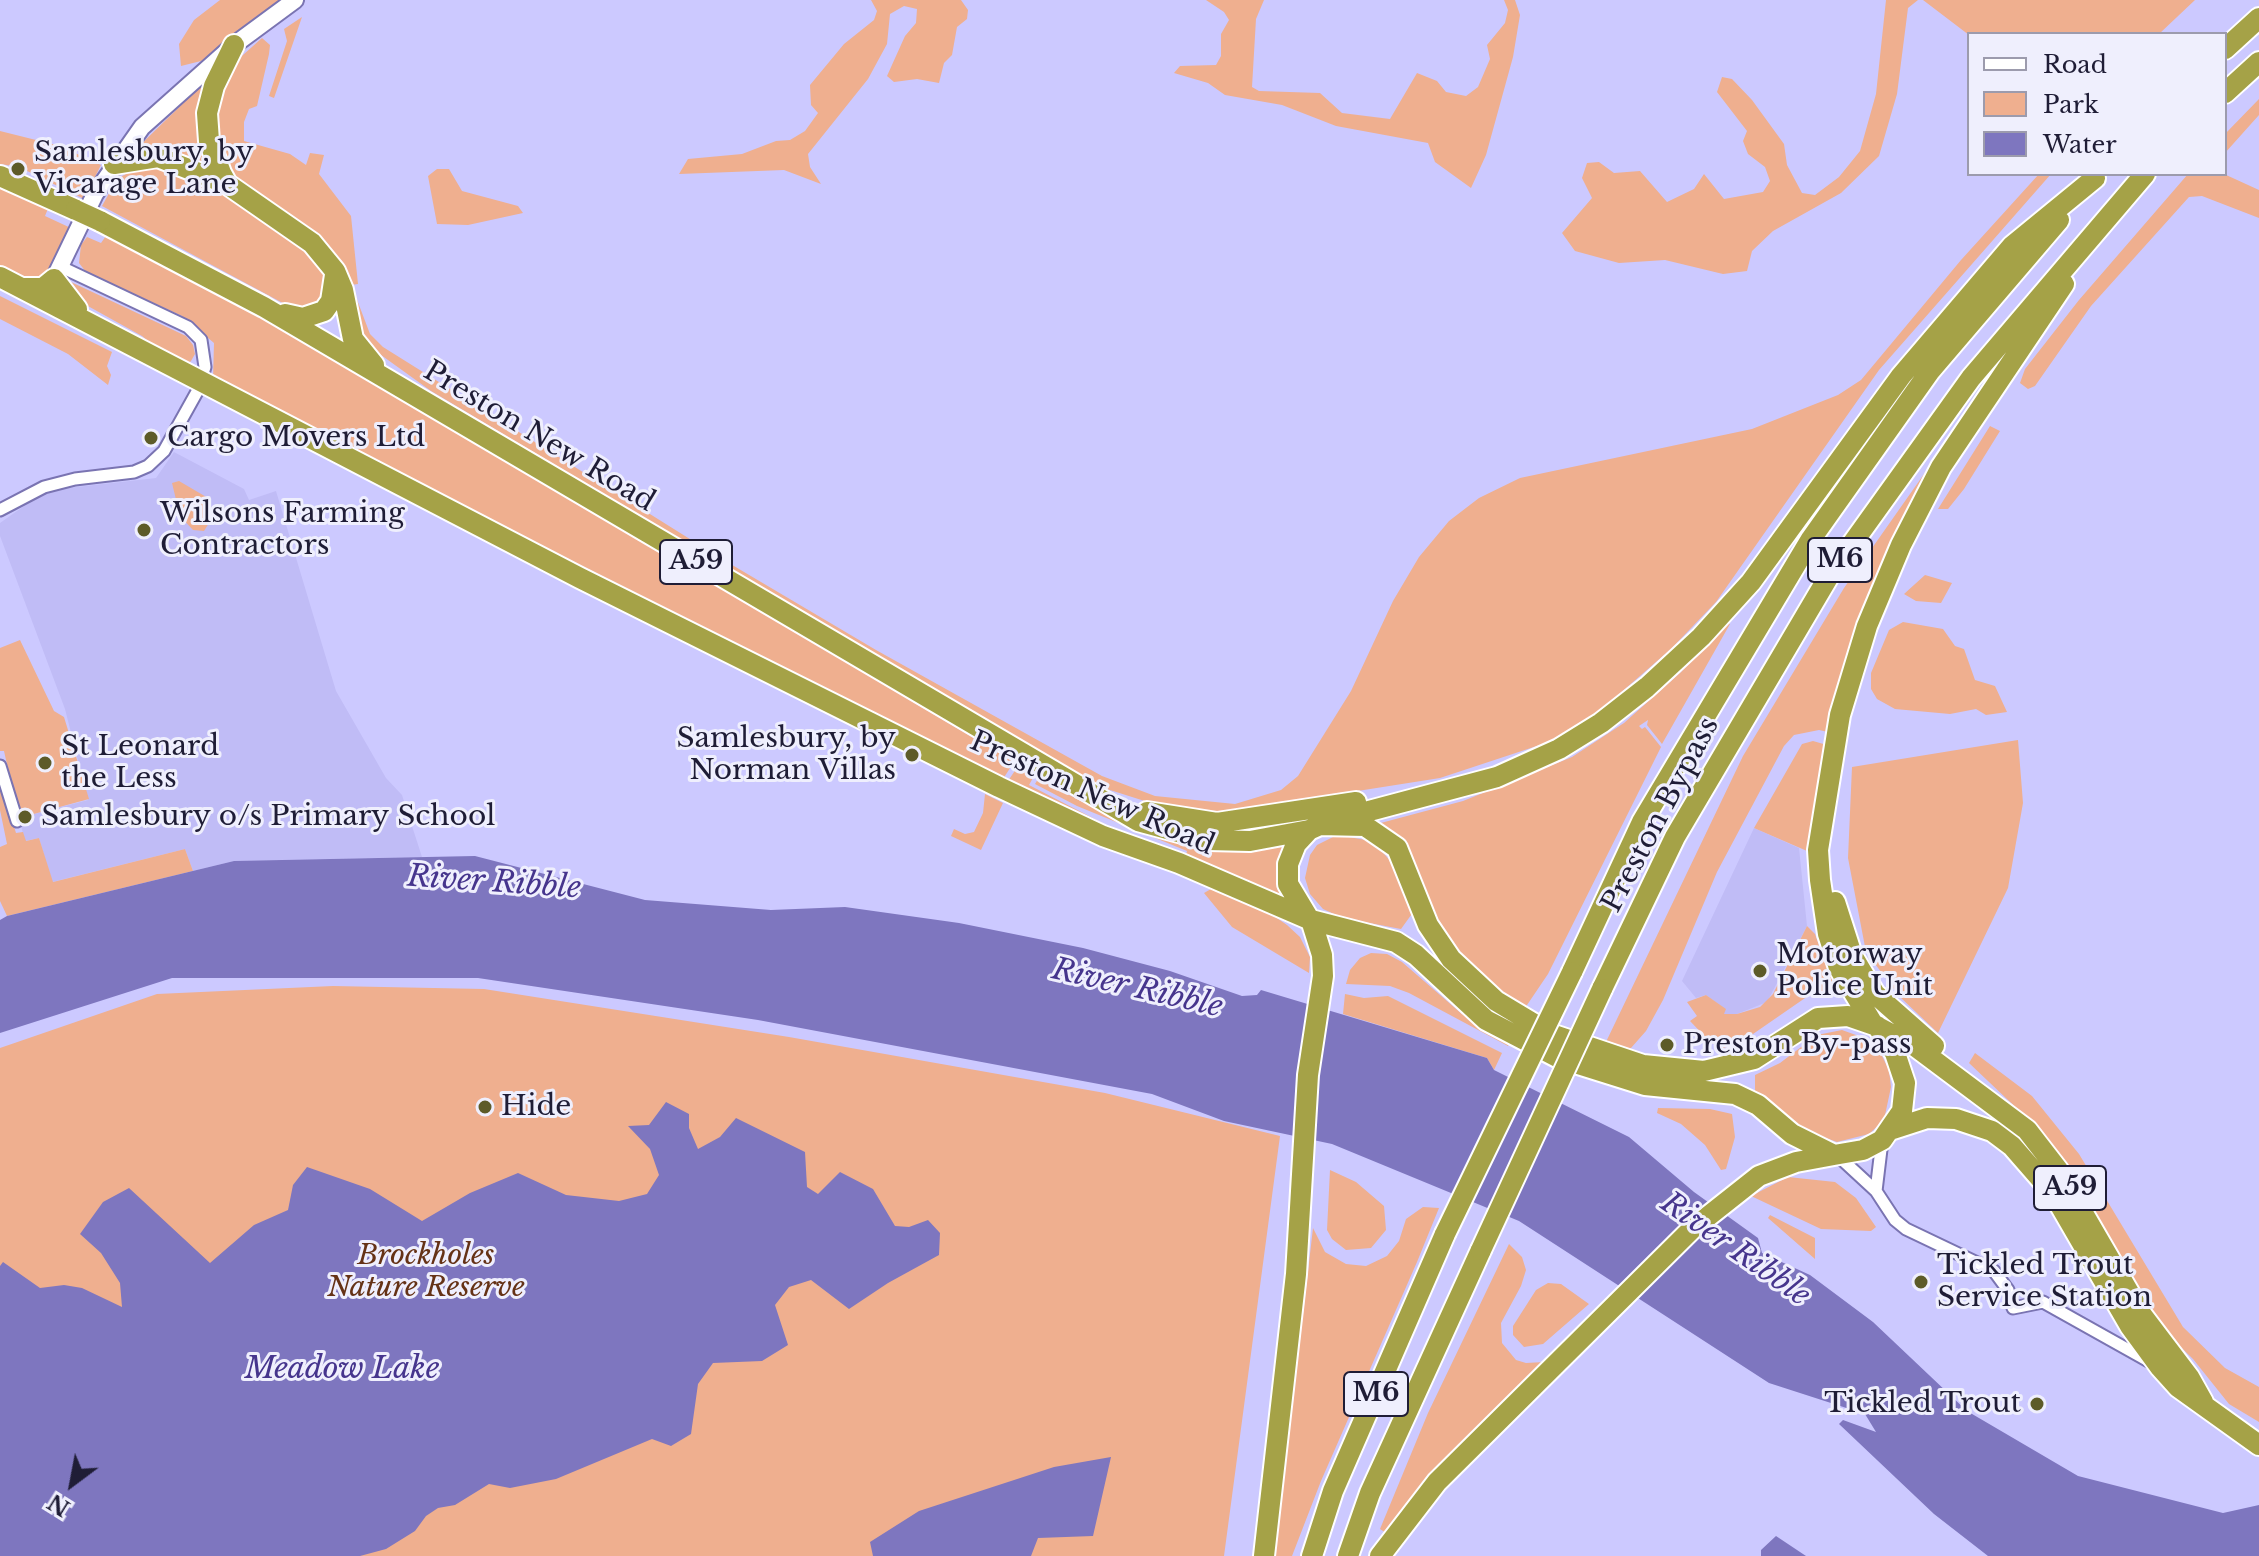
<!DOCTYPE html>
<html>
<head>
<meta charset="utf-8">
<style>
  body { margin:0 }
  #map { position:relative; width:2259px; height:1556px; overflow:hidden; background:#ccc9ff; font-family:"Libre Baskerville",serif }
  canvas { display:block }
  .legend { position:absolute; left:1967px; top:32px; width:260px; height:144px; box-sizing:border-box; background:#efeffd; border:2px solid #9c9bad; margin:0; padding:10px 14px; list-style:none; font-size:24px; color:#1f1d36 }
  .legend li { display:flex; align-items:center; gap:16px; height:40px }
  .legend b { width:40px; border:2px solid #9c9bad }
  .north { position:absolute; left:32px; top:1444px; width:80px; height:80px; -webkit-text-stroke:6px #efeffd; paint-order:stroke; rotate:212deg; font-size:22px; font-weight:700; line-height:32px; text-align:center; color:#1f1d36 }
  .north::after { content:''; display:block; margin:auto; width:28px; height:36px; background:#1f1d36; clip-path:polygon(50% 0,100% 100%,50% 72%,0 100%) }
</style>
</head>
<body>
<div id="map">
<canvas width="2259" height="1556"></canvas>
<ul class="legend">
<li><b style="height:10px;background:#fff"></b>Road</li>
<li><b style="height:22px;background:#efaf8f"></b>Park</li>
<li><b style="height:22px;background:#7e76bf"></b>Water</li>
</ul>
<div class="north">N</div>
</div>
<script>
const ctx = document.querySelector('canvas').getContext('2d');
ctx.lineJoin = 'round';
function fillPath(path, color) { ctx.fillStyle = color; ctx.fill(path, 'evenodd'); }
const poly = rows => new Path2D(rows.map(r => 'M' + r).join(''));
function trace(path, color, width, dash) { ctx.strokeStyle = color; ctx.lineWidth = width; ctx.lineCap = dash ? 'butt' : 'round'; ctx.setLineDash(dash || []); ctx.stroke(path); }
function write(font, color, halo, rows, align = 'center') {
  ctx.font = font + ' "Libre Baskerville",serif'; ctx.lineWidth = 6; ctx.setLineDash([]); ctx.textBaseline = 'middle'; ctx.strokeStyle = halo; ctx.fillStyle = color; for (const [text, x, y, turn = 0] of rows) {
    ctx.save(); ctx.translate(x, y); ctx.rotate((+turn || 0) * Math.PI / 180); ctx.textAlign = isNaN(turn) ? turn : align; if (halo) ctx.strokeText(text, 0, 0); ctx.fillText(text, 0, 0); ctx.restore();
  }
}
const built = poly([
  [174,452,244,489,249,500,276,491,336,691,386,778,402,795,422,857,234,861,193,871,185,849,52,882,39,838,25,841,19,818,88,800,65,709,0,536,0,523,34,499,59,489,156,478],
  [1754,828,1799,848,1807,926,1767,1002,1737,1014,1723,1014,1725,1009,1706,995,1696,998,1682,981]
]);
const green = poly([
  [220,0,284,0,205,60,181,66,179,44,194,20],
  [871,0,961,0,968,10,967,19,957,27,952,55,944,63,939,83,917,79,894,82,887,76,905,36,916,23,917,9,904,6,890,14,887,44,868,79,808,154,810,167,821,184,784,170,679,174,688,159,742,154,776,141,790,140,805,131,818,113,811,105,810,85,844,44,874,20,877,11],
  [1206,0,1264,0,1256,19,1252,87,1259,91,1320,93,1342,113,1390,119,1417,73,1437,81,1446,92,1466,96,1478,87,1490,59,1487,45,1505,23,1508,10,1504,0,1515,0,1520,15,1513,57,1486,155,1471,188,1435,162,1428,143,1336,126,1282,105,1225,95,1208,83,1174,73,1180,66,1216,65,1221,56,1221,34,1229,20,1224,12],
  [1886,0,1918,0,1908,8,1897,94,1879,156,1841,193,1773,231,1752,251,1747,271,1723,274,1665,260,1619,263,1575,251,1562,233,1592,198,1582,178,1587,163,1599,162,1614,173,1640,171,1667,202,1694,189,1704,174,1724,199,1763,192,1770,181,1765,167,1748,154,1743,141,1747,131,1717,92,1722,77,1732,79,1752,100,1784,144,1787,165,1802,193,1815,195,1839,177,1860,151,1876,94],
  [1923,0,2195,0,2159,34,1969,35],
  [302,17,274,98,269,96,287,41,284,29],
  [262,38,270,45,269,54,257,106,249,109,244,122,244,141,290,154,306,165,310,153,324,155,319,174,351,216,358,284,351,285,331,251,288,214,222,171,212,119,234,63],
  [210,77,198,130,208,168,133,152],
  [2259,99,2259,115,2225,153,2225,134],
  [0,131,60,146,101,165,84,199,19,167,0,164],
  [150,165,208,183,300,243,319,263,326,280,327,293,313,309,292,308,102,206,117,179,138,167],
  [437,169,449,169,462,191,518,206,523,213,468,225,437,224,428,176],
  [2039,174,2051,174,1879,370,1716,602,1671,649,1602,709,1555,740,1440,778,1218,813,1173,810,1091,784,431,391,363,342,351,297,356,297,370,334,383,347,717,556,876,650,1102,776,1155,796,1235,804,1281,790,1298,776,1351,691,1393,601,1419,557,1449,521,1479,498,1520,478,1752,429,1838,395,1861,380,1961,260],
  [2188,174,2224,174,2259,190,2259,218,2202,196,2189,197,2091,306,2035,386,2028,389,2020,383,2025,369,2079,300],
  [0,186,49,206,45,216,73,229,44,277,26,278,0,267],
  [108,233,175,266,391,392,1014,762,1003,779,213,379,214,343,182,316,86,272,79,263,81,245,87,237,101,243],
  [71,282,186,336,193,345,195,354,191,361,188,364,161,352,142,336,68,295,66,284],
  [0,296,112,352,107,366,111,375,108,385,68,354,0,319],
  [1990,426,2000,431,1964,489,1948,509,1938,509],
  [1950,437,1828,732,1819,730,1794,735,1784,746,1717,872,1663,1000,1646,1031,1631,1048,1623,1050,1605,1044,1743,756,1844,588],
  [179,481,208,498,214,515,204,531,193,530,180,516,172,483],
  [1925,575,1952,583,1941,603,1916,601,1904,594],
  [1903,622,1943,629,1955,646,1964,649,1975,680,1995,686,2007,712,1986,715,1976,709,1950,714,1895,709,1877,699,1871,689,1871,673,1889,630],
  [1728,623,1730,624,1662,744,1647,725,1648,720,1639,726,1642,729,1645,727,1661,747,1548,974,1525,1008,1500,992,1465,962,1377,824,1463,801,1572,757,1624,723,1681,672],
  [20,640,54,711,64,717,89,799,19,818,4,751,0,751,0,648],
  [2018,740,2023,803,2008,888,1938,1033,1900,997,1866,952,1848,858,1852,767],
  [1813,741,1827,745,1815,827,1807,851,1754,828,1802,744],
  [1018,766,1034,776,1029,785,1116,830,1180,852,1179,856,1118,834,1008,781],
  [1038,779,1128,825,1284,844,1279,857,1278,883,1283,898,1185,859,1187,851,1077,806,1035,784],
  [0,782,16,833,23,832,26,841,39,838,53,882,185,849,193,871,7,916,0,901,0,847,7,844,0,810],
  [985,794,1003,803,981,850,951,836,954,829,965,834,974,832,983,813],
  [1337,835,1366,840,1377,846,1394,865,1414,911,1401,929,1343,918,1323,909,1310,894,1305,878,1310,855,1317,845],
  [1211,889,1268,912,1287,925,1300,937,1310,957,1309,973,1232,927,1204,893],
  [1807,926,1815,934,1828,971,1841,993,1808,996,1753,1034,1724,1048,1711,1043,1690,1021,1697,1016,1687,1002,1706,995,1726,1009,1724,1014,1737,1014,1760,1007,1773,994],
  [1371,953,1387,954,1402,962,1462,1014,1510,1043,1508,1046,1409,993,1390,986,1346,984,1350,970,1360,958],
  [333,986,484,989,789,1037,1105,1093,1280,1136,1224,1556,0,1556,0,1048,157,994],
  [1345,994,1364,998,1388,996,1502,1053,1494,1070,1487,1058,1343,1014],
  [1842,1030,1867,1039,1880,1052,1889,1070,1891,1087,1884,1120,1869,1134,1837,1142,1801,1129,1755,1093,1755,1075,1780,1063,1817,1035],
  [1975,1053,2032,1096,2079,1154,2183,1327,2225,1368,2259,1387,2259,1422,2229,1404,2193,1359,2153,1320,2028,1119,1969,1063],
  [1658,1108,1710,1109,1732,1114,1735,1137,1726,1169,1721,1170,1705,1145,1681,1124,1657,1113],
  [1330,1170,1356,1182,1384,1206,1386,1230,1371,1248,1346,1250,1332,1239,1327,1230],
  [1788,1177,1835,1182,1856,1198,1876,1227,1871,1231,1821,1229,1751,1196],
  [1423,1207,1439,1208,1417,1262,1321,1481,1292,1556,1275,1556,1313,1228,1325,1252,1346,1264,1366,1266,1387,1256,1399,1241,1406,1219],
  [1770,1215,1815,1238,1815,1259,1768,1218],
  [1509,1244,1522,1257,1526,1270,1521,1286,1501,1323,1502,1343,1516,1360,1526,1363,1544,1362,1555,1355,1448,1457,1386,1533,1380,1529,1428,1413],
  [1548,1283,1561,1284,1589,1304,1543,1344,1524,1347,1513,1335,1513,1326,1536,1290]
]);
const water = poly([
  [475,856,645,900,771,910,845,907,959,923,1083,948,1170,971,1242,996,1257,995,1261,990,1487,1058,1494,1070,1629,1137,1694,1192,1758,1238,1762,1253,1810,1275,1873,1322,1967,1411,2078,1476,2223,1513,2259,1505,2259,1556,1988,1556,1934,1514,1839,1424,1843,1420,1876,1432,1865,1414,1769,1383,1519,1221,1332,1144,1224,1121,1152,1094,758,1020,478,978,172,978,0,1033,0,920,7,916,234,861],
  [666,1102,689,1114,689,1128,698,1149,720,1137,736,1118,805,1152,807,1187,818,1194,840,1172,873,1189,895,1226,909,1227,928,1220,940,1233,939,1255,888,1283,849,1309,811,1280,789,1287,775,1305,788,1345,762,1361,713,1363,698,1384,691,1434,671,1446,652,1439,556,1479,510,1488,489,1484,455,1505,438,1508,426,1516,415,1531,386,1549,360,1556,0,1556,0,1266,3,1262,40,1288,64,1285,82,1288,122,1307,120,1283,101,1253,80,1234,103,1202,129,1188,210,1263,254,1225,288,1210,293,1185,307,1167,370,1189,422,1221,470,1193,518,1173,566,1195,619,1201,647,1194,659,1175,650,1149,628,1126,649,1125],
  [1111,1457,1093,1536,1038,1538,1031,1556,873,1556,870,1542,919,1511,1054,1467],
  [1776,1536,1806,1556,1761,1556,1761,1550]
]);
const street = poly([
  [0,510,44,487,75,479,134,472,148,466,164,451,198,390,205,367,201,340,188,327,59,266],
  [0,766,17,821],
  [1837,1155,1876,1191,1895,1220,1906,1229,1994,1271,2008,1290,2013,1308,2043,1302,2152,1363],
  [1876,1191,1882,1141]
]);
const secondary = poly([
  [54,279,95,194,142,127,234,45,295,0]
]);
const highway = poly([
  [234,45,214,86,207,113,209,141,221,173,227,184,312,243,335,271,343,290,353,339,374,365],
  [2225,49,2259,18],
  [2225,93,2259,62],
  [114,164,158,157,227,184],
  [0,176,76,210],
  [100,221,264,307,1138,821,1208,840,1250,841,1309,830],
  [0,277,580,578,999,787,1103,836,1179,863,1311,920,1396,942,1416,955,1486,1020,1559,1058,1645,1085,1735,1094,1758,1105,1792,1134,1834,1155,1863,1150,1882,1140,1902,1111,1905,1083,1895,1053,1877,1026,1848,1016,1818,1018,1754,1059,1704,1071,1643,1065,1551,1034,1496,1001,1451,959,1428,925,1397,848,1365,826,1320,825,1309,830,1296,844,1288,864,1288,884,1309,919],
  [24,288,43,288,54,279,77,309],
  [285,314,303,318,324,311,331,301,335,275],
  [1147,812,1217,823,1356,802],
  [1339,819,1497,777,1559,749,1601,723,1647,687,1701,637,1751,582,1901,376,2012,246,2095,178],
  [1835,902,1852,955,1875,994,1934,1046],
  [1572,972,1642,822,1811,539,1930,371,2059,220],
  [1602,989,1675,837,1829,576,1971,378,2145,174],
  [1873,1024,1839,968,1828,934,1820,880,1818,850,1840,715,1867,626,1901,545,1941,467,2064,284],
  [1880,1028,1916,1047,2027,1130,2058,1170,2142,1315,2189,1377,2203,1402],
  [1893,1129,1927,1118,1956,1119,1992,1131,2012,1146,2053,1193,2130,1326,2160,1367,2178,1387,2259,1445],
  [1264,1556,1296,1274,1308,1075,1323,976,1322,955,1311,920],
  [1312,1556,1333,1491,1445,1234],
  [1348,1556,1370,1493,1481,1250],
  [1380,1556,1437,1482,1692,1229,1759,1176,1796,1162,1834,1155]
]);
const highwayBridge = poly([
  [76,210,100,221],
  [1445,1234,1572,972],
  [1481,1250,1602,989]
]);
const markers = [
  [18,169,8,"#5d5b28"],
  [151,438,8,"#5d5b28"],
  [144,530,8,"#5d5b28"],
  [912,755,8,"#5d5b28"],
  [45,763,8,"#5d5b28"],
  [25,817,8,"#5d5b28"],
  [1760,971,8,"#5d5b28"],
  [1667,1045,8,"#5d5b28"],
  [485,1107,8,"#5d5b28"],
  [1921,1282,8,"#5d5b28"],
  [2037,1404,8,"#5d5b28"]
];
const shields = [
  [1840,560,64],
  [696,562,72],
  [2070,1188,72],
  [1376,1394,64]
];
const shieldNames = [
  ["M6",1840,560],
  ["A59",696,562],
  ["A59",2070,1188],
  ["M6",1376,1394]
];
const poiNames = [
  ["Samlesbury, by",34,153],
  ["Vicarage Lane",34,185],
  ["Cargo Movers Ltd",167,438],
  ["Wilsons Farming",160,514],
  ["Contractors",160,546],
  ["Samlesbury, by",896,739,"right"],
  ["Norman Villas",896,771,"right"],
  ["St Leonard",61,747],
  ["the Less",61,779],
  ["Samlesbury o/s Primary School",41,817],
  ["Motorway",1776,955],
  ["Police Unit",1776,987],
  ["Preston By-pass",1683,1045],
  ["Hide",501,1107],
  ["Tickled Trout",1937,1266],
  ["Service Station",1937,1298],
  ["Tickled Trout",2021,1404,"right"]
];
const streetNames = [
  ["Preston New Road",539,437,31],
  ["Preston New Road",1092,794,24],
  ["Preston Bypass",1661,815,-62]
];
const parkNames = [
  ["Brockholes",426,1256],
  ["Nature Reserve",426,1288]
];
const waterNames = [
  ["River Ribble",494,883,4],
  ["River Ribble",1137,989,13],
  ["River Ribble",1735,1250,35],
  ["Meadow Lake",342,1370]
];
fillPath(built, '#c0bcf6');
fillPath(green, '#efaf8f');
fillPath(water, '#7e76bf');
trace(street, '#7a74b2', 15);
trace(secondary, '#7a74b2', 20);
trace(highway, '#fff', 24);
trace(street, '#fff', 11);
trace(secondary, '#fff', 16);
trace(highway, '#a5a247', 20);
trace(highwayBridge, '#fff', 24, []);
trace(highwayBridge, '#a5a247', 20);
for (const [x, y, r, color] of markers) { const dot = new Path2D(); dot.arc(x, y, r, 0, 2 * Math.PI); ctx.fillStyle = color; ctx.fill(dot); trace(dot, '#efeffd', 3); }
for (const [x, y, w] of shields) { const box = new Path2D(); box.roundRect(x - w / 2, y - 22, w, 44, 6); ctx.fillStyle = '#efeffd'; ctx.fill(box); trace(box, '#1f1d36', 2); }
write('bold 26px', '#1f1d36', null, shieldNames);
write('28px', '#1f1d36', '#efeffd', poiNames, 'left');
write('28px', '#1f1d36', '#efeffd', streetNames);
write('italic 28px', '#653216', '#efeffd', parkNames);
write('italic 30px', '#46358d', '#efeffd', waterNames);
</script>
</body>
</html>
